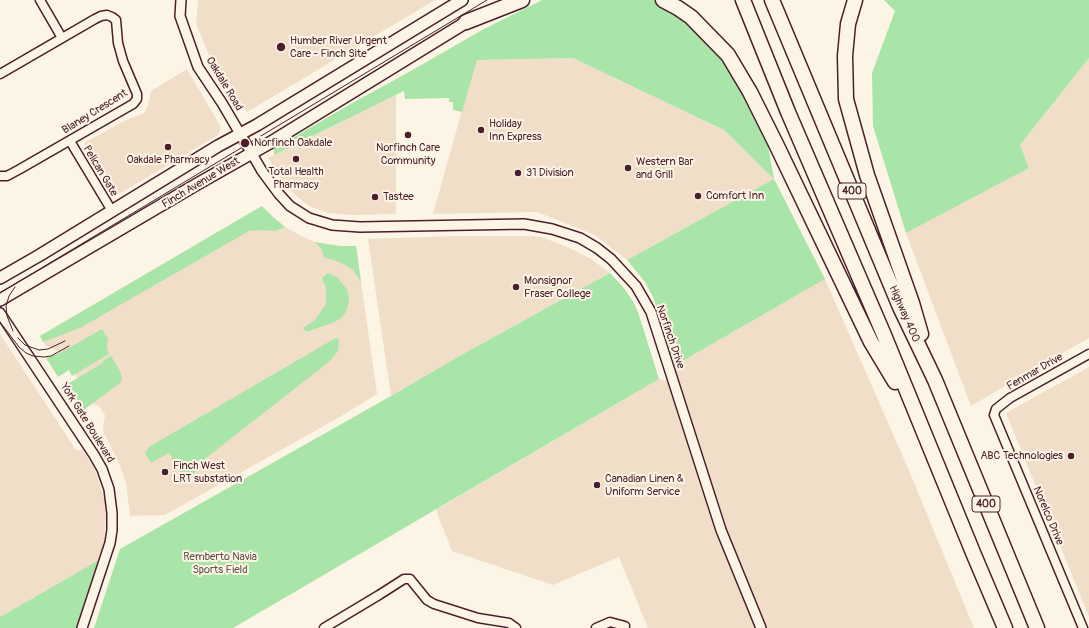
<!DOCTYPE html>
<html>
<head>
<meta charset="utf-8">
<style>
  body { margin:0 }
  canvas { display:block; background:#fcf5e5 }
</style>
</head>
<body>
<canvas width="1089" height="628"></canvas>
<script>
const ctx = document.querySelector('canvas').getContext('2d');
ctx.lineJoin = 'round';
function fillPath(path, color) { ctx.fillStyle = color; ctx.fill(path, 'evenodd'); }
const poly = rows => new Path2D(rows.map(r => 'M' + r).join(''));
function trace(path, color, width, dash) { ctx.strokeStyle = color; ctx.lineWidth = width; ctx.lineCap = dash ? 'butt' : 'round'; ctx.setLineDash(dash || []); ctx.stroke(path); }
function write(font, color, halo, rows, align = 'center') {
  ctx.font = font + ' Pangolin,sans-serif'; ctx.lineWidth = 4; ctx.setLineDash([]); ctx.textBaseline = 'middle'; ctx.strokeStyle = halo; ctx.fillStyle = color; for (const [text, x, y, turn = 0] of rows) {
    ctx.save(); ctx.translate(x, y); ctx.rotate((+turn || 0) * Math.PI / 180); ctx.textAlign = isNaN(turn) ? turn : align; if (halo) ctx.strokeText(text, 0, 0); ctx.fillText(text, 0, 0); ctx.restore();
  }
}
const built = poly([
  [198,0,435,0,247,112,215,69,196,24],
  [573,58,724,130,774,179,627,260,595,235,537,212,433,214,476,60],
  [1089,58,1089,338,971,406,906,233,1029,168,1020,145],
  [187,69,221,127,218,135,119,194,114,195,84,143,124,121,144,113,148,105,151,91],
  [396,95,396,214,352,215,328,213,309,206,294,194,284,184,268,158],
  [262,206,273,217,285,227,303,237,315,242,339,246,356,246,377,394,338,418,165,515,130,516,126,482,117,459,104,433,103,427,105,415,99,406,92,404,63,354,46,346,40,336],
  [453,236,529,236,541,237,563,245,591,259,610,273,456,358,391,396,368,239],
  [825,279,907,466,974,628,648,628,619,557,553,585,452,551,436,510,659,379,666,381,674,366],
  [0,334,76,450,83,450,94,468,99,481,105,502,106,515,104,543,99,560,0,617],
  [1089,367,1089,617,1006,413]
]);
const green = poly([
  [542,0,653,0,663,4,689,24,717,52,750,105,766,135,774,179,825,279,674,366,663,326,653,297,645,282,627,260,774,179,724,130,573,58,477,60,462,112,453,110,453,102,449,102,449,98,405,99,404,91,274,155,274,149,347,106,409,72,482,30],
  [884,0,1089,0,1089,58,1020,145,1029,168,906,233,873,126,872,73,895,11],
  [262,206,273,217,285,227,275,231,262,230,249,231,80,328,43,342,40,336],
  [315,242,339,246,356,246,361,282,353,270,342,263,324,257,322,250],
  [328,273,338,278,348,291,349,301,347,310,342,317,335,322,306,332,303,328,315,320,326,304,326,288,322,278],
  [610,273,623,287,634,303,639,315,659,379,233,628,94,628,120,549,391,396,456,358],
  [102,329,108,339,107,348,109,354,72,376,69,370,58,377,46,358,62,352],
  [338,338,339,342,338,351,330,361,206,458,187,483,169,453,151,463,145,453,149,447,334,339],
  [111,356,121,373,122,379,120,383,81,412,64,386,103,363,103,361],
  [99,560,78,628,0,628,0,617]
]);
const minor = poly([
  [40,0,62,38],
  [0,74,95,19,101,16,107,15,112,17,116,20,118,43,123,61,137,94,137,99,133,104,20,169,7,176,0,176],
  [70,141,112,211],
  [324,628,379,595,404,579,410,579,427,600,434,604,478,618,509,623,516,628],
  [596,628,610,622,625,626],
  [1083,628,994,415,996,409,1010,398,1089,354]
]);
const tertiary = poly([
  [181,0,180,16,198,67,222,103,262,171,279,194,290,206,309,218,332,225,360,227,524,224,552,229,580,238,597,248,611,259,636,286,651,312,721,530,761,628],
  [0,313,94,455,102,469,109,489,112,513,112,530,110,543,82,628]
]);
const secondary = poly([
  [0,278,40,255,218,146,257,125,462,0],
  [0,300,199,183,268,144,473,18]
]);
const motorway = poly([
  [663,0,678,8,691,17,728,55,750,92,776,144,871,342,895,382],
  [743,0,788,112,884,335,974,555,1005,628],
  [772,0,900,307,935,380,1037,628],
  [855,0,848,24,845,56,846,99,867,175,912,303,921,334],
  [466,22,522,0]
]);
const tram = poly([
  [0,293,487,0],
  [0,322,19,347,26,353,33,356,44,357,51,356,69,346],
  [13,331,7,316,6,306,9,296,15,287],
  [18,338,25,345,39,350,48,349,65,341]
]);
const markers = [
  [281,47,5,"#4a1f2b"],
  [481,130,4,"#4a1f2b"],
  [408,135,4,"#4a1f2b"],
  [245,143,5,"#4a1f2b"],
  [168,147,4,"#4a1f2b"],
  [296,159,4,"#4a1f2b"],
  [628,168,4,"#4a1f2b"],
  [518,173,4,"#4a1f2b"],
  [698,196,4,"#4a1f2b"],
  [375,197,4,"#4a1f2b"],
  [516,287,4,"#4a1f2b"],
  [1071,456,4,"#4a1f2b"],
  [165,472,4,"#4a1f2b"],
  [597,485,4,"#4a1f2b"]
];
const shields = [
  [852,191,28],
  [986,504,28]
];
const shieldNames = [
  ["400",852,191],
  ["400",986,504]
];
const poiNames = [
  ["Humber River Urgent",290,41],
  ["Care - Finch Site",290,54],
  ["Holiday",489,124],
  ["Inn Express",489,137],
  ["Norfinch Oakdale",254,143],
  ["Norfinch Care",408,148,"center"],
  ["Community",408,161,"center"],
  ["Oakdale Pharmacy",168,160,"center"],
  ["Western Bar",636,162],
  ["and Grill",636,175],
  ["Total Health",296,172,"center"],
  ["Pharmacy",296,185,"center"],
  ["31 Division",526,173],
  ["Comfort Inn",706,196],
  ["Tastee",383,197],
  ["Monsignor",524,281],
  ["Fraser College",524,294],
  ["ABC Technologies",1063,456,"right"],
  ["Finch West",173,466],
  ["LRT substation",173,479],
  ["Canadian Linen &",605,479],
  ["Uniform Service",605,492]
];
const streetNames = [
  ["Oakdale Road",224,84,59],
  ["Blaney Crescent",95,112,-32],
  ["Pelican Gate",100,171,59],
  ["Finch Avenue West",201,183,-31],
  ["Highway 400",904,314,66],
  ["Norfinch Drive",670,337,71],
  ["Fenmar Drive",1035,372,-30],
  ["York Gate Boulevard",87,423,58],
  ["Norelco Drive",1048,516,67]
];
const parkNames = [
  ["Remberto Navia",220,557],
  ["Sports Field",220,570]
];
fillPath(built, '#f1dec9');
fillPath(green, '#a9e4a9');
trace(minor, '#4a1f2b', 11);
trace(tertiary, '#4a1f2b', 12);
trace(secondary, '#4a1f2b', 14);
trace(motorway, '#4a1f2b', 17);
trace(minor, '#fcf5e5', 8);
trace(tertiary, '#fcf5e5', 9);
trace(secondary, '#fcf5e5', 11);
trace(motorway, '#fcf5e5', 14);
trace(tram, '#4a1f2b', 1);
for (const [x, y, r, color] of markers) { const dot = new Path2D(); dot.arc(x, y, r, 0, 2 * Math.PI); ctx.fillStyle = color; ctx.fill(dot); trace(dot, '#fcf5e5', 1.5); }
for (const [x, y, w] of shields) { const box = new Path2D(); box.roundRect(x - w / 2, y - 8, w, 16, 3); ctx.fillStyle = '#fcf5e5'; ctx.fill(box); trace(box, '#4a1f2b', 1); }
write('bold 10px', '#4a1f2b', null, shieldNames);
write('11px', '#4a1f2b', '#fcf5e5', poiNames, 'left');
write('11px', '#4a1f2b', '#fcf5e5', streetNames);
write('11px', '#62504a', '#fcf5e5', parkNames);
</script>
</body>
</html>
